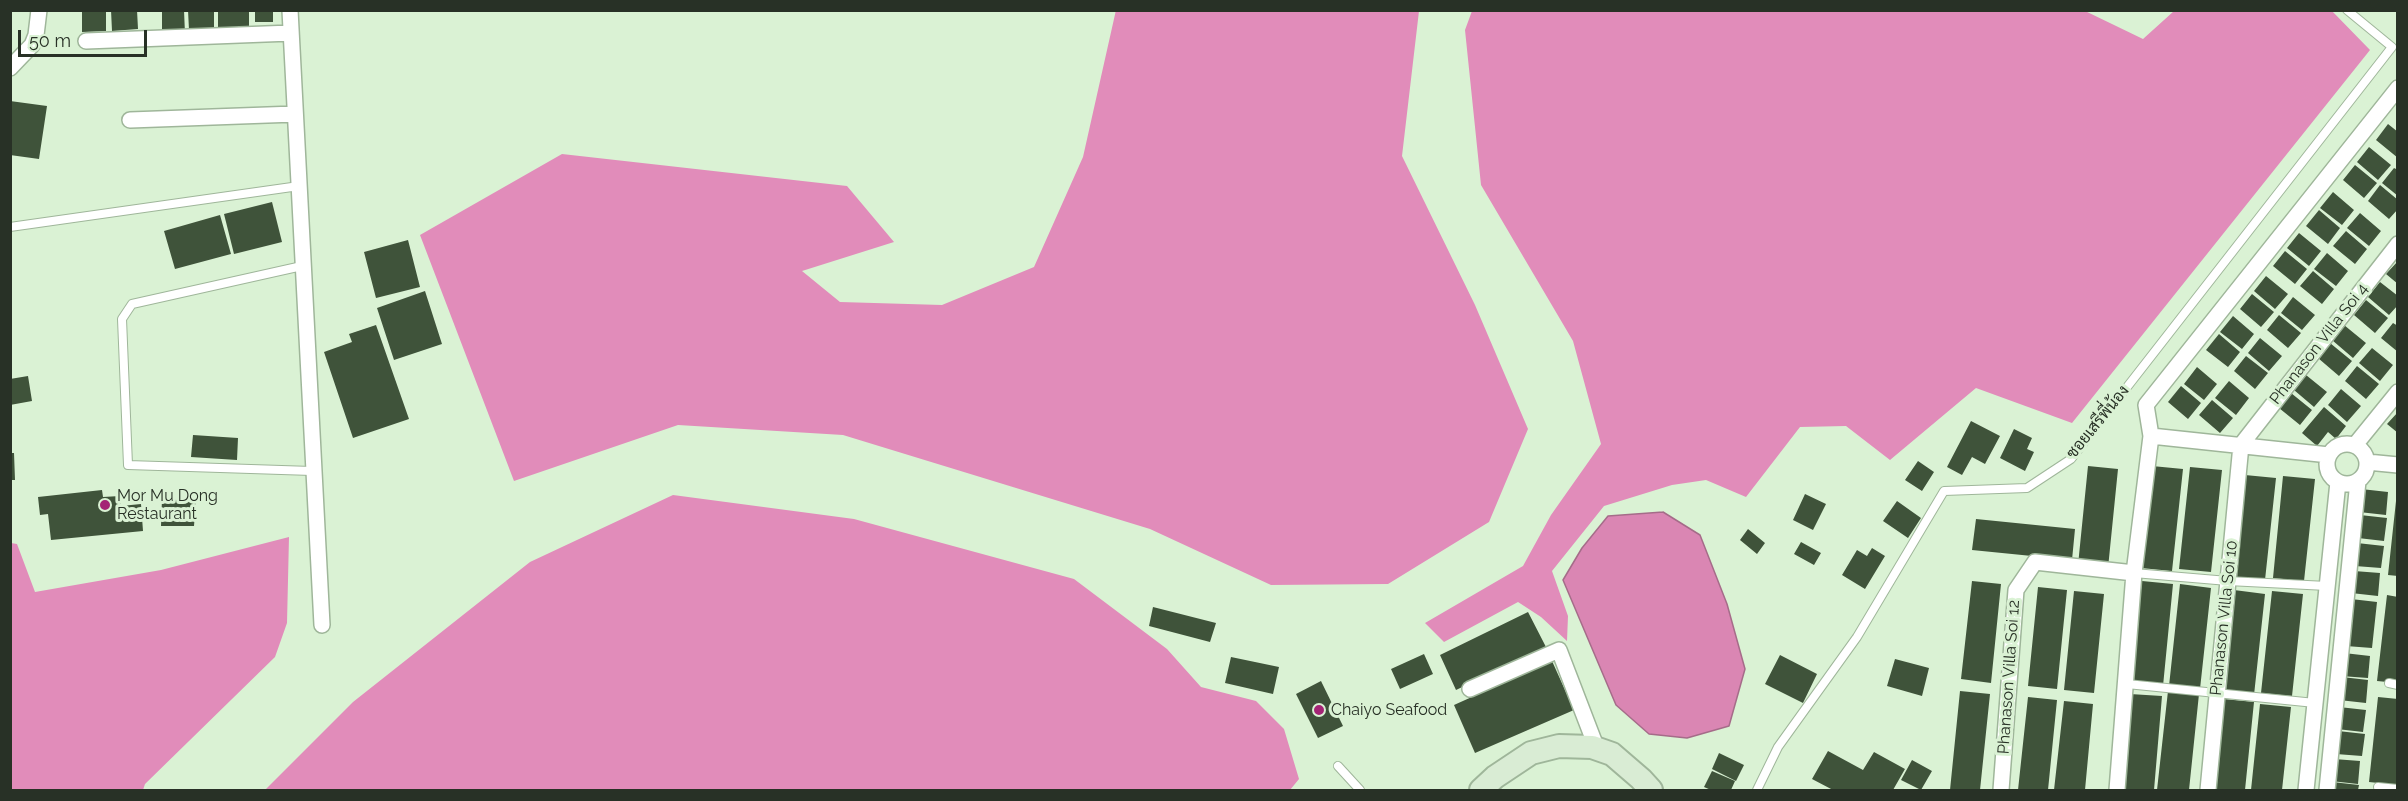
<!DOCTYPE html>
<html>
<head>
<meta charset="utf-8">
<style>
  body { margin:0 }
  #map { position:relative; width:2408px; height:801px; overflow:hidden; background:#daf2d4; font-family:Raleway,sans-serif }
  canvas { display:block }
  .frame { position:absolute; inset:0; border:12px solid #283126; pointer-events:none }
  .scale { position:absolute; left:18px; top:30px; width:129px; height:27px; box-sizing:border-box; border:3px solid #283126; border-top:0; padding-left:8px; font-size:18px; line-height:21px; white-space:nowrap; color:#283126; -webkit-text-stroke:4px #daf2d4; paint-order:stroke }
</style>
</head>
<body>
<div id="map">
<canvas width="2408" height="801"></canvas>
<div class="frame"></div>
<div class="scale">50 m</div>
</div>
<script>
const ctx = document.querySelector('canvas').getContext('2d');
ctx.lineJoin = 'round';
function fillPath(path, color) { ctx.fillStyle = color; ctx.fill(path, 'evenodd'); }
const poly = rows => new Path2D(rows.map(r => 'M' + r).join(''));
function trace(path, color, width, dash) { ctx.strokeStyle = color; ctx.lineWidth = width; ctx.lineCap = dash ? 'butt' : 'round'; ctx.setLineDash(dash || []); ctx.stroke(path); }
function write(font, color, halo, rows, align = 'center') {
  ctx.font = font + ' Raleway,Sarabun,sans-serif'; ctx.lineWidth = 6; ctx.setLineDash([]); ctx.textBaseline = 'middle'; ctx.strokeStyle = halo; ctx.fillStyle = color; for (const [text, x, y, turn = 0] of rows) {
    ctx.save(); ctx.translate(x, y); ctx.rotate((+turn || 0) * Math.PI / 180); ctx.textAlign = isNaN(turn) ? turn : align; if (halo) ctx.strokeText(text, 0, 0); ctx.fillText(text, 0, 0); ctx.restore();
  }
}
const forest = poly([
  [1116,10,1419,11,1402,156,1475,305,1528,429,1489,522,1388,584,1271,585,1150,529,843,435,678,425,514,481,420,235,562,154,847,186,894,242,802,271,840,302,942,305,1034,267,1083,157],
  [2083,10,2143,39,2174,11,2332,11,2370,50,2072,423,1976,388,1890,460,1846,426,1800,427,1746,497,1706,480,1672,485,1604,506,1552,571,1568,616,1567,641,1541,617,1518,602,1444,642,1425,623,1523,566,1551,515,1601,444,1573,341,1481,185,1465,30,1472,11],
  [673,495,854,519,1074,579,1167,649,1201,687,1256,701,1284,729,1299,779,1290,790,265,790,353,702,530,562],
  [289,537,287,623,275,657,145,784,143,790,11,790,11,543,17,544,35,592,161,570]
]);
const water = poly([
  [1663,512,1700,535,1727,604,1745,669,1729,726,1687,738,1649,734,1616,705,1563,580,1582,548,1608,516,1663,512]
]);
const building = poly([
  [82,10,106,10,106,31,82,32],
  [111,10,137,10,138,29,112,31],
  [162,10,184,10,185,34,162,36],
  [188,10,214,10,214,30,189,30],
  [218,10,249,10,249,27,218,28],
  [255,10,273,10,273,22,255,22],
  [10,101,47,106,39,159,10,155],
  [2388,124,2398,132,2398,158,2376,140],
  [2369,147,2391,165,2378,180,2357,162],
  [2355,165,2377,183,2364,198,2343,180],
  [2394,168,2398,170,2398,196,2382,183],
  [2380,185,2398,200,2398,209,2389,219,2368,201],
  [2333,192,2354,210,2342,225,2320,208],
  [272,202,282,242,234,254,224,214],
  [2319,210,2340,228,2328,244,2306,226],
  [2360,213,2381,231,2369,246,2347,228],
  [220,215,231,254,175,269,164,231],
  [2346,231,2367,249,2355,264,2333,246],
  [2299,233,2321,251,2309,266,2287,248],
  [408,240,420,287,376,298,364,252],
  [2285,251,2307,269,2295,284,2273,266],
  [2327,253,2348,271,2336,286,2314,269],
  [2398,261,2398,284,2386,274],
  [2313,271,2334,289,2322,304,2300,286],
  [2266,276,2288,294,2275,309,2254,291],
  [2380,282,2398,296,2398,305,2389,315,2368,297],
  [425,291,442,344,394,360,377,308],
  [2252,294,2274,312,2261,327,2240,309],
  [2293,297,2315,315,2302,330,2281,313],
  [2366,300,2388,318,2375,333,2354,315],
  [2279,315,2301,333,2288,348,2267,330],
  [2233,316,2254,334,2242,349,2220,332],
  [2393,323,2398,326,2398,352,2381,338],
  [376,325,409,419,353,438,324,352,352,342,349,334],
  [2344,325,2366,343,2353,358,2332,340],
  [2219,334,2240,352,2228,367,2206,350],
  [2260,338,2282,356,2269,371,2248,353],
  [2330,343,2352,361,2339,376,2318,358],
  [2372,348,2393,365,2380,381,2359,363],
  [2246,356,2268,373,2255,389,2234,371],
  [2357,366,2379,384,2366,399,2345,381],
  [2197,367,2217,384,2204,400,2184,384],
  [2306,375,2327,392,2314,407,2294,390],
  [28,376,32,401,10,405,10,379],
  [2229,381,2249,398,2236,415,2215,398],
  [2181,386,2201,403,2188,419,2168,402],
  [2341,389,2361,406,2347,422,2328,405],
  [2291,393,2312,410,2300,425,2279,408],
  [2212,400,2233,418,2220,433,2199,415],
  [2324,407,2346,426,2336,439,2328,432,2317,446,2302,433],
  [2398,412,2398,433,2387,424],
  [1971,421,2000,436,1985,464,1972,457,1962,475,1947,467],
  [2014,429,2032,438,2027,449,2034,452,2025,471,2000,458],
  [193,435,238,438,237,460,191,457],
  [10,453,14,453,15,480,10,480],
  [1918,461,1934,472,1922,491,1905,480],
  [2088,466,2118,469,2108,568,2078,565],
  [2152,466,2183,469,2172,571,2141,568],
  [2190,467,2222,470,2211,572,2179,569],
  [2245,475,2276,478,2265,580,2234,577],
  [2283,476,2315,479,2304,581,2273,578],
  [2361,489,2388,492,2386,515,2359,512],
  [102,490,103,497,120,496,121,506,141,504,143,531,51,540,48,514,40,515,38,497],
  [1805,494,1826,504,1813,530,1793,520],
  [178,498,196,499,194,526,161,526,162,499,178,500],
  [1897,501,1921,518,1908,538,1883,521],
  [2396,501,2398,501,2398,576,2388,575],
  [2360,515,2387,518,2384,541,2358,538],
  [1976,519,2075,529,2072,560,1972,550],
  [1748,529,1765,543,1757,554,1740,540],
  [1801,542,1821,553,1814,565,1794,554],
  [2357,543,2384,546,2381,568,2355,566],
  [1872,548,1885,556,1865,589,1842,575,1857,550,1867,556],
  [2354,571,2380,573,2378,596,2351,593],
  [1972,581,2001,584,1991,683,1961,679],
  [2142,581,2173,584,2163,686,2131,683],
  [2180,584,2211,588,2200,689,2169,686],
  [2038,587,2067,590,2057,689,2028,686],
  [2234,590,2265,594,2254,695,2223,692],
  [2074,591,2104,594,2094,693,2064,690],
  [2272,591,2303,594,2292,696,2261,693],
  [2387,595,2398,597,2398,683,2377,681],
  [2351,599,2377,602,2372,648,2346,646],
  [1153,607,1216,623,1210,642,1149,626],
  [1528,612,1546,647,1456,690,1440,655],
  [2344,653,2370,656,2368,678,2341,676],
  [1424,654,1433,674,1400,689,1391,669],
  [1780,655,1817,674,1803,703,1765,684],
  [1231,657,1279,667,1273,694,1225,683],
  [1895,659,1929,668,1922,696,1887,686],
  [1552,661,1574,710,1475,753,1454,705],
  [2342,677,2368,680,2366,703,2339,700],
  [1321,681,1343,726,1318,738,1296,694],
  [1960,691,1990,694,1980,790,1950,790],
  [2168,691,2199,694,2189,790,2157,790],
  [2130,694,2162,696,2154,790,2122,789],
  [2028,697,2057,700,2048,790,2018,790],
  [2378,697,2398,699,2398,785,2369,782],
  [2223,699,2254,702,2245,790,2214,790],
  [2064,701,2093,704,2085,790,2054,790],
  [2260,704,2291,707,2282,790,2251,790],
  [2339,707,2366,710,2363,732,2337,729],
  [2338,731,2365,734,2362,756,2336,754],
  [1828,751,1863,770,1874,752,1905,769,1893,790,1833,790,1812,779],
  [1719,753,1744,765,1736,781,1712,769],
  [2334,759,2360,761,2358,784,2331,781],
  [1912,760,1932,771,1921,790,1901,780],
  [1712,771,1735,781,1731,790,1711,790,1704,787],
  [2332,782,2359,785,2358,790,2331,790]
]);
const lane = poly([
  [10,227,299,186],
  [302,266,132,304,122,319,128,465,312,471],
  [2134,573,2228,581,2327,586],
  [2389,683,2398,685],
  [2127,684,2315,703],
  [1338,766,1360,790],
  [2378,787,2398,789],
  [1757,790,1778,747,1857,637,1944,491,2027,488,2071,459,2392,47,2347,10]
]);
const street = poly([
  [290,10,322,625],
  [86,41,291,33],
  [10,68,32,45,36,35,39,10],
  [130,120,295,114],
  [2151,436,2329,455],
  '2327 464a20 20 0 1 1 40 0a20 20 0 1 1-40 0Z',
  [2355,445,2398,392],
  [2367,462,2398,465],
  [1470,689,1559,650,1597,749],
  [2001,790,2016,590,2035,562,2134,573],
  [2117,790,2134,573,2151,436,2146,405,2398,88],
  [2208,790,2241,445,2398,244],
  [2306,790,2338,482],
  [2327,790,2358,481]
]);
const secondary = poly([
  [1481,790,1495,777,1531,753,1559,746,1592,747,1612,754,1641,779,1651,790]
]);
const markers = [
  [105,505,6,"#a42475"],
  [1319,710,6,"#a42475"]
];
const streetNames = [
  ["Phanason Villa Soi 4",2319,344,-52],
  ["ซอยเสรีพี่น้อง",2098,422,-51],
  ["Phanason Villa Soi 10",2224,618,-84],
  ["Phanason Villa Soi 12",2009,677,-86]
];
const poiNames = [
  ["Mor Mu Dong",117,496],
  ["Restaurant",117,514],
  ["Chaiyo Seafood",1331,710]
];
fillPath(forest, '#e18cba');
fillPath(water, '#da86b3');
trace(water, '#a56c89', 1.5);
fillPath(building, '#3f533a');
trace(lane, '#9fb69a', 10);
trace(street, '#9fb69a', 18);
trace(secondary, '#9fb69a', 26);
trace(lane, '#fff', 8);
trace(street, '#fff', 15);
trace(secondary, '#d9ecd4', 22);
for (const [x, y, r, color] of markers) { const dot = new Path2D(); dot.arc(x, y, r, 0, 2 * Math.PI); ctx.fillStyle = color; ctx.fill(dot); trace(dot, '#daf2d4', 2); }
write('16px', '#283126', '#daf2d4', streetNames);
write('16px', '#283126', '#daf2d4', poiNames, 'left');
</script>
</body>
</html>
